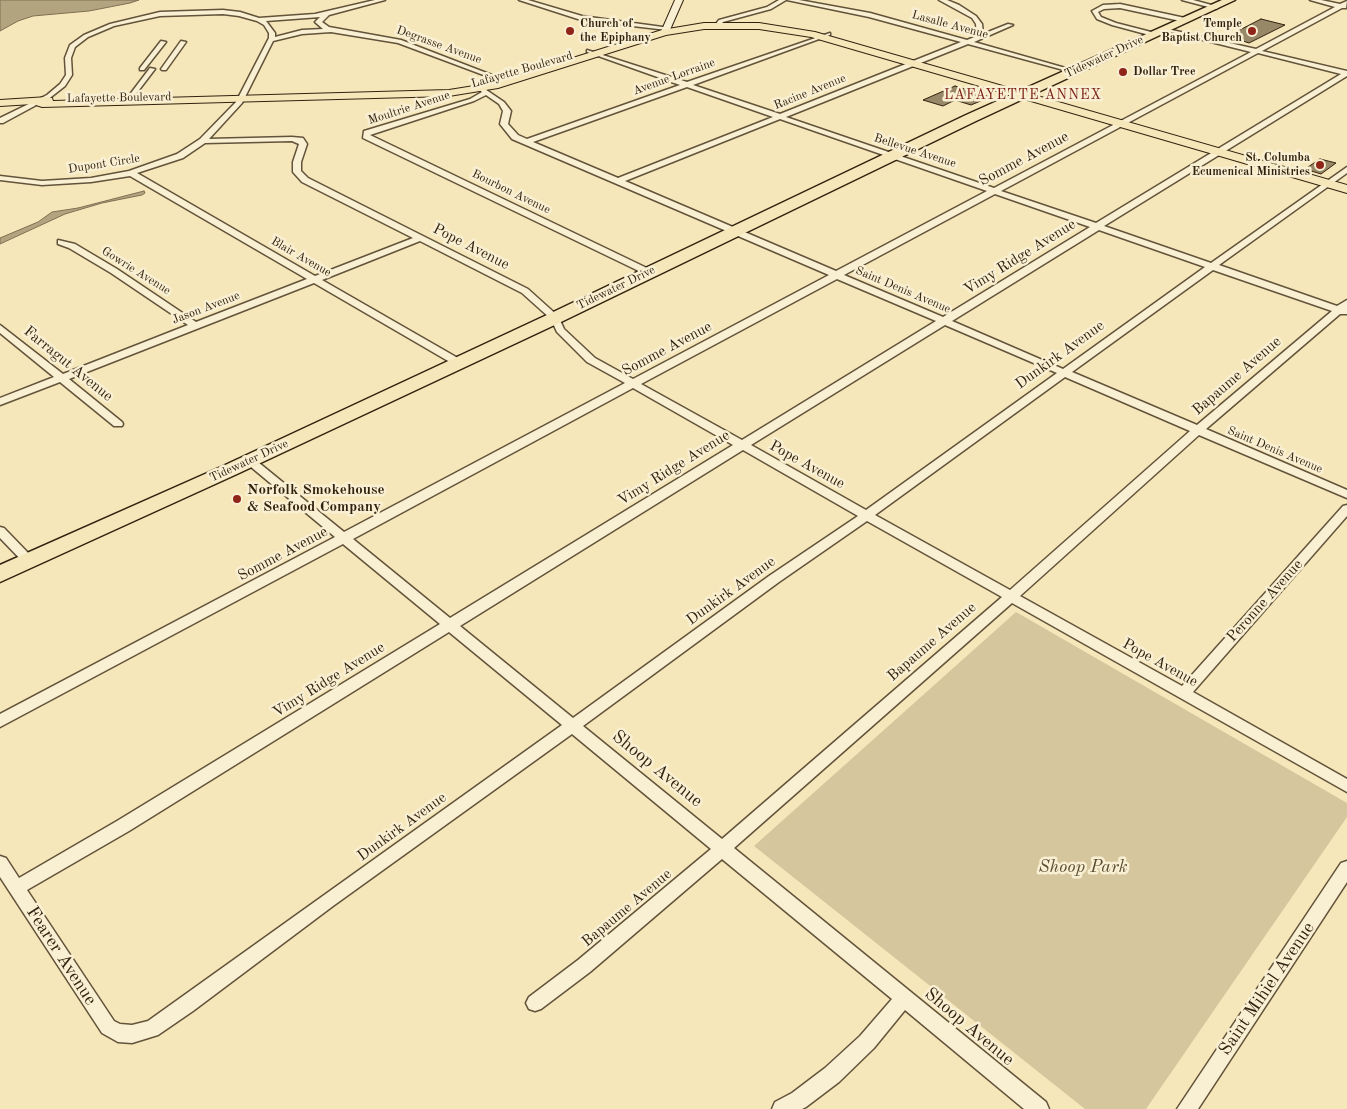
<!DOCTYPE html>
<html>
<head>
<meta charset="utf-8">
<style>
  body { margin:0 }
  canvas { display:block; background:#f6e7ba }
</style>
</head>
<body>
<canvas width="1347" height="1109"></canvas>
<script>
const ctx = document.querySelector('canvas').getContext('2d');
ctx.lineJoin = 'round';
function fillPath(path, color) { ctx.fillStyle = color; ctx.fill(path, 'evenodd'); }
const poly = rows => new Path2D(rows.map(r => 'M' + r).join(''));
function trace(path, color, width, dash) { ctx.strokeStyle = color; ctx.lineWidth = width; ctx.lineCap = dash ? 'butt' : 'round'; ctx.setLineDash(dash || []); ctx.stroke(path); }
function write(font, color, halo, rows, align = 'center') {
  ctx.font = font + ' "Old Standard TT",serif'; ctx.lineWidth = 5; ctx.setLineDash([]); ctx.textBaseline = 'middle'; ctx.strokeStyle = halo; ctx.fillStyle = color; for (const [text, x, y, turn = 0] of rows) {
    ctx.save(); ctx.translate(x, y); ctx.rotate((+turn || 0) * Math.PI / 180); ctx.textAlign = isNaN(turn) ? turn : align; if (halo) ctx.strokeText(text, 0, 0); ctx.fillText(text, 0, 0); ctx.restore();
  }
}
const green = poly([
  [1016,612,1347,803,1347,817,1146,1109,1085,1109,754,846]
]);
const water = poly([
  [0,0,139,0,130,3,89,11,33,16,18,21,0,31,0,0],
  [144,191,145,193,142,195,102,203,65,214,0,244,0,238,38,222,52,212,78,208,144,191]
]);
const building = poly([
  [1261,19,1285,25,1249,43,1228,36,1261,19],
  [955,86,990,97,971,105,955,100,943,106,923,100,955,86],
  [1320,159,1336,163,1321,174,1305,169,1320,159]
]);
const street = poly([
  [375,0,385,0,329,15,322,22,329,27,401,40,510,82,505,83,398,43,331,32,302,34,273,41,242,103,209,139,292,137,303,138,307,144,301,162,301,171,308,178,528,289,558,316,564,329,595,358,633,379,829,275,512,139,500,124,503,111,499,104,486,95,474,101,370,135,651,270,651,274,645,274,363,138,364,131,470,99,482,92,473,85,476,83,504,102,511,111,508,124,518,135,527,139,680,85,587,52,587,50,687,82,830,33,830,35,693,85,780,114,961,42,869,17,787,0,799,0,870,13,967,40,977,36,976,24,972,18,939,0,947,0,959,5,976,16,982,24,983,34,1008,24,1013,25,974,42,1076,71,1071,72,968,44,786,117,994,188,1251,52,1163,30,1163,28,1256,49,1335,7,1310,0,1321,0,1340,4,1347,1,1346,8,1342,8,1262,51,1347,71,1347,76,1104,226,1211,263,1347,167,1347,173,1219,265,1337,306,1347,300,1347,314,1340,314,1206,429,1347,490,1347,498,1199,435,1020,596,1182,686,1343,506,1347,505,1347,516,1193,692,1347,779,1347,792,1012,603,734,848,1046,1102,1049,1109,1024,1109,905,1010,874,1048,839,1082,806,1107,802,1109,772,1109,775,1102,792,1093,825,1068,860,1036,892,999,722,859,590,972,541,1009,535,1011,529,1009,526,1003,529,997,578,960,711,849,572,734,333,906,193,1011,158,1035,132,1043,118,1042,102,1033,0,877,0,856,6,858,19,878,117,821,440,624,343,544,0,727,0,714,335,537,245,462,243,460,245,458,253,458,344,532,625,383,587,362,557,332,551,319,522,293,420,241,322,280,463,361,463,365,455,365,314,283,69,379,122,422,123,424,122,426,114,426,60,382,0,405,0,398,54,377,0,333,0,325,63,374,188,325,111,273,69,248,58,244,58,240,75,244,117,269,196,322,307,279,130,176,91,182,42,185,0,180,0,176,42,181,91,178,129,171,177,154,200,139,236,102,269,38,269,33,264,25,257,21,239,16,223,14,160,16,114,26,88,37,75,47,71,58,72,75,65,86,51,97,3,123,0,123,0,118,47,95,60,84,66,75,65,58,70,45,84,35,110,24,160,12,223,10,240,12,259,18,315,14,375,0],
  [320,17,315,22,323,29,302,30,275,37,275,33,266,21,320,17],
  [1258,53,1341,74,1096,223,1001,191,1258,53],
  [687,87,773,117,618,178,533,142,687,87],
  [780,119,987,191,836,271,625,181,780,119],
  [292,141,299,144,293,162,293,172,302,182,413,238,315,276,137,173,183,158,205,143,292,141],
  [995,194,1090,227,943,317,844,275,995,194],
  [1099,230,1205,267,1063,369,952,321,1099,230],
  [1213,270,1332,311,1197,425,1072,372,1213,270],
  [837,279,936,321,742,440,641,384,837,279],
  [945,325,1057,373,866,510,751,445,945,325],
  [1065,377,1190,431,1010,590,875,515,1065,377],
  [633,388,733,445,450,618,353,539,633,388],
  [743,450,858,516,769,576,573,718,460,626,743,450],
  [867,521,1002,597,722,839,583,726,779,582,867,521],
  [449,632,562,725,148,1021,132,1025,120,1024,114,1021,27,890,129,831,449,632],
  [519,0,528,0,582,16,670,28,667,30,581,20,519,0],
  [779,0,786,0,771,9,723,22,720,26,715,25,719,20,767,7,779,0],
  [1182,0,1193,0,1219,7,1216,9,1182,0],
  [1120,4,1185,18,1188,20,1185,22,1120,8,1104,9,1098,12,1101,17,1116,23,1155,33,1153,36,1112,25,1097,19,1092,11,1103,5,1120,4],
  [161,41,166,42,144,70,140,70,140,68,161,41],
  [181,41,186,42,166,70,162,70,161,69,181,41],
  [150,68,155,69,129,103,125,103,125,101,150,68],
  [0,527,4,528,33,558,35,561,33,564,25,564,0,538,0,527],
  [1347,861,1347,882,1198,1109,1177,1109,1341,863,1347,861]
]);
const secondary = poly([
  [675,0,683,0,669,32,662,34,661,32,675,0]
]);
const primary = poly([
  [704,23,759,23,815,32,1347,185,1347,193,811,37,759,29,704,29,666,35,498,88,449,96,42,107,33,104,0,106,0,100,48,97,52,98,53,101,449,90,493,83,662,30,704,23]
]);
const highway = poly([
  [1222,0,1235,0,976,121,561,322,237,474,0,582,0,565,223,466,549,314,966,115,1222,0]
]);
const markers = [
  [570,31,5,"#8f2418"],
  [1252,31,5,"#8f2418"],
  [1123,72,5,"#8f2418"],
  [1320,165,5,"#8f2418"],
  [237,499,5,"#8f2418"]
];
const farPoinames = [
  ["Church of",580,24],
  ["the Epiphany",580,38],
  ["Temple",1242,24,"right"],
  ["Baptist Church",1242,38,"right"],
  ["Dollar Tree",1133,72],
  ["St. Columba",1310,158,"right"],
  ["Ecumenical Ministries",1310,172,"right"]
];
const farStreetnames = [
  ["Lasalle Avenue",950,25,15],
  ["Degrasse Avenue",439,45,20],
  ["Tidewater Drive",1104,57,-25],
  ["Lafayette Boulevard",522,70,-16],
  ["Avenue Lorraine",674,77,-20],
  ["Racine Avenue",810,92,-22],
  ["Lafayette Boulevard",119,98,-1],
  ["Moultrie Avenue",409,108,-18],
  ["Bellevue Avenue",915,151,18],
  ["Dupont Circle",104,164,-9],
  ["Bourbon Avenue",511,192,26],
  ["Blair Avenue",301,257,30],
  ["Gowrie Avenue",136,271,32],
  ["Tidewater Drive",616,288,-26],
  ["Saint Denis Avenue",903,290,23],
  ["Jason Avenue",206,308,-21],
  ["Saint Denis Avenue",1275,450,23],
  ["Tidewater Drive",249,461,-25]
];
const farNeighbourhoodnames = [
  ["LAFAYETTE ANNEX",1023,95]
];
const streetNames = [
  ["Somme Avenue",1024,159,-28],
  ["Pope Avenue",471,247,27],
  ["Vimy Ridge Avenue",1020,257,-32],
  ["Somme Avenue",667,349,-28],
  ["Dunkirk Avenue",1060,355,-36],
  ["Farragut Avenue",68,364,39],
  ["Bapaume Avenue",1237,376,-41],
  ["Pope Avenue",807,465,29],
  ["Vimy Ridge Avenue",674,468,-32],
  ["Somme Avenue",283,554,-28],
  ["Dunkirk Avenue",731,591,-36],
  ["Peronne Avenue",1265,601,-48],
  ["Bapaume Avenue",932,642,-41],
  ["Pope Avenue",1160,663,29],
  ["Vimy Ridge Avenue",329,680,-32],
  ["Dunkirk Avenue",402,827,-36],
  ["Bapaume Avenue",627,908,-40]
];
const poiNames = [
  ["Norfolk Smokehouse",247,490],
  ["& Seafood Company",247,507]
];
const nearStreetnames = [
  ["Shoop Avenue",657,769,39],
  ["Fearer Avenue",61,956,57],
  ["Saint Mihiel Avenue",1267,989,-56],
  ["Shoop Avenue",969,1027,40]
];
const nearParknames = [
  ["Shoop Park",1083,867]
];
fillPath(green, '#d5c69d');
fillPath(water, '#b3a480');
trace(water, '#7f7053', 1);
fillPath(building, '#978868');
trace(building, '#312210', 1);
trace(street, '#62533a', 3);
trace(secondary, '#312210', 2);
trace(primary, '#312210', 2);
trace(highway, '#312210', 3);
fillPath(street, '#f9efd2');
fillPath(secondary, '#f9efd2');
fillPath(primary, '#f6e7ba');
fillPath(highway, '#f6e7ba');
for (const [x, y, r, color] of markers) { const dot = new Path2D(); dot.arc(x, y, r, 0, 2 * Math.PI); ctx.fillStyle = color; ctx.fill(dot); trace(dot, '#f9efd2', 2); }
write('bold 12px', '#312210', '#f9efd2', farPoinames, 'left');
write('12px', '#312210', '#f9efd2', farStreetnames);
ctx.letterSpacing = '1px';
write('14px', '#7a1f14', '#f9efd2', farNeighbourhoodnames);
ctx.letterSpacing = '0px';
write('15px', '#312210', '#f9efd2', streetNames);
write('bold 15px', '#312210', '#f9efd2', poiNames, 'left');
write('18px', '#312210', '#f9efd2', nearStreetnames);
write('italic 18px', '#5a4b33', '#f9efd2', nearParknames);
</script>
</body>
</html>
